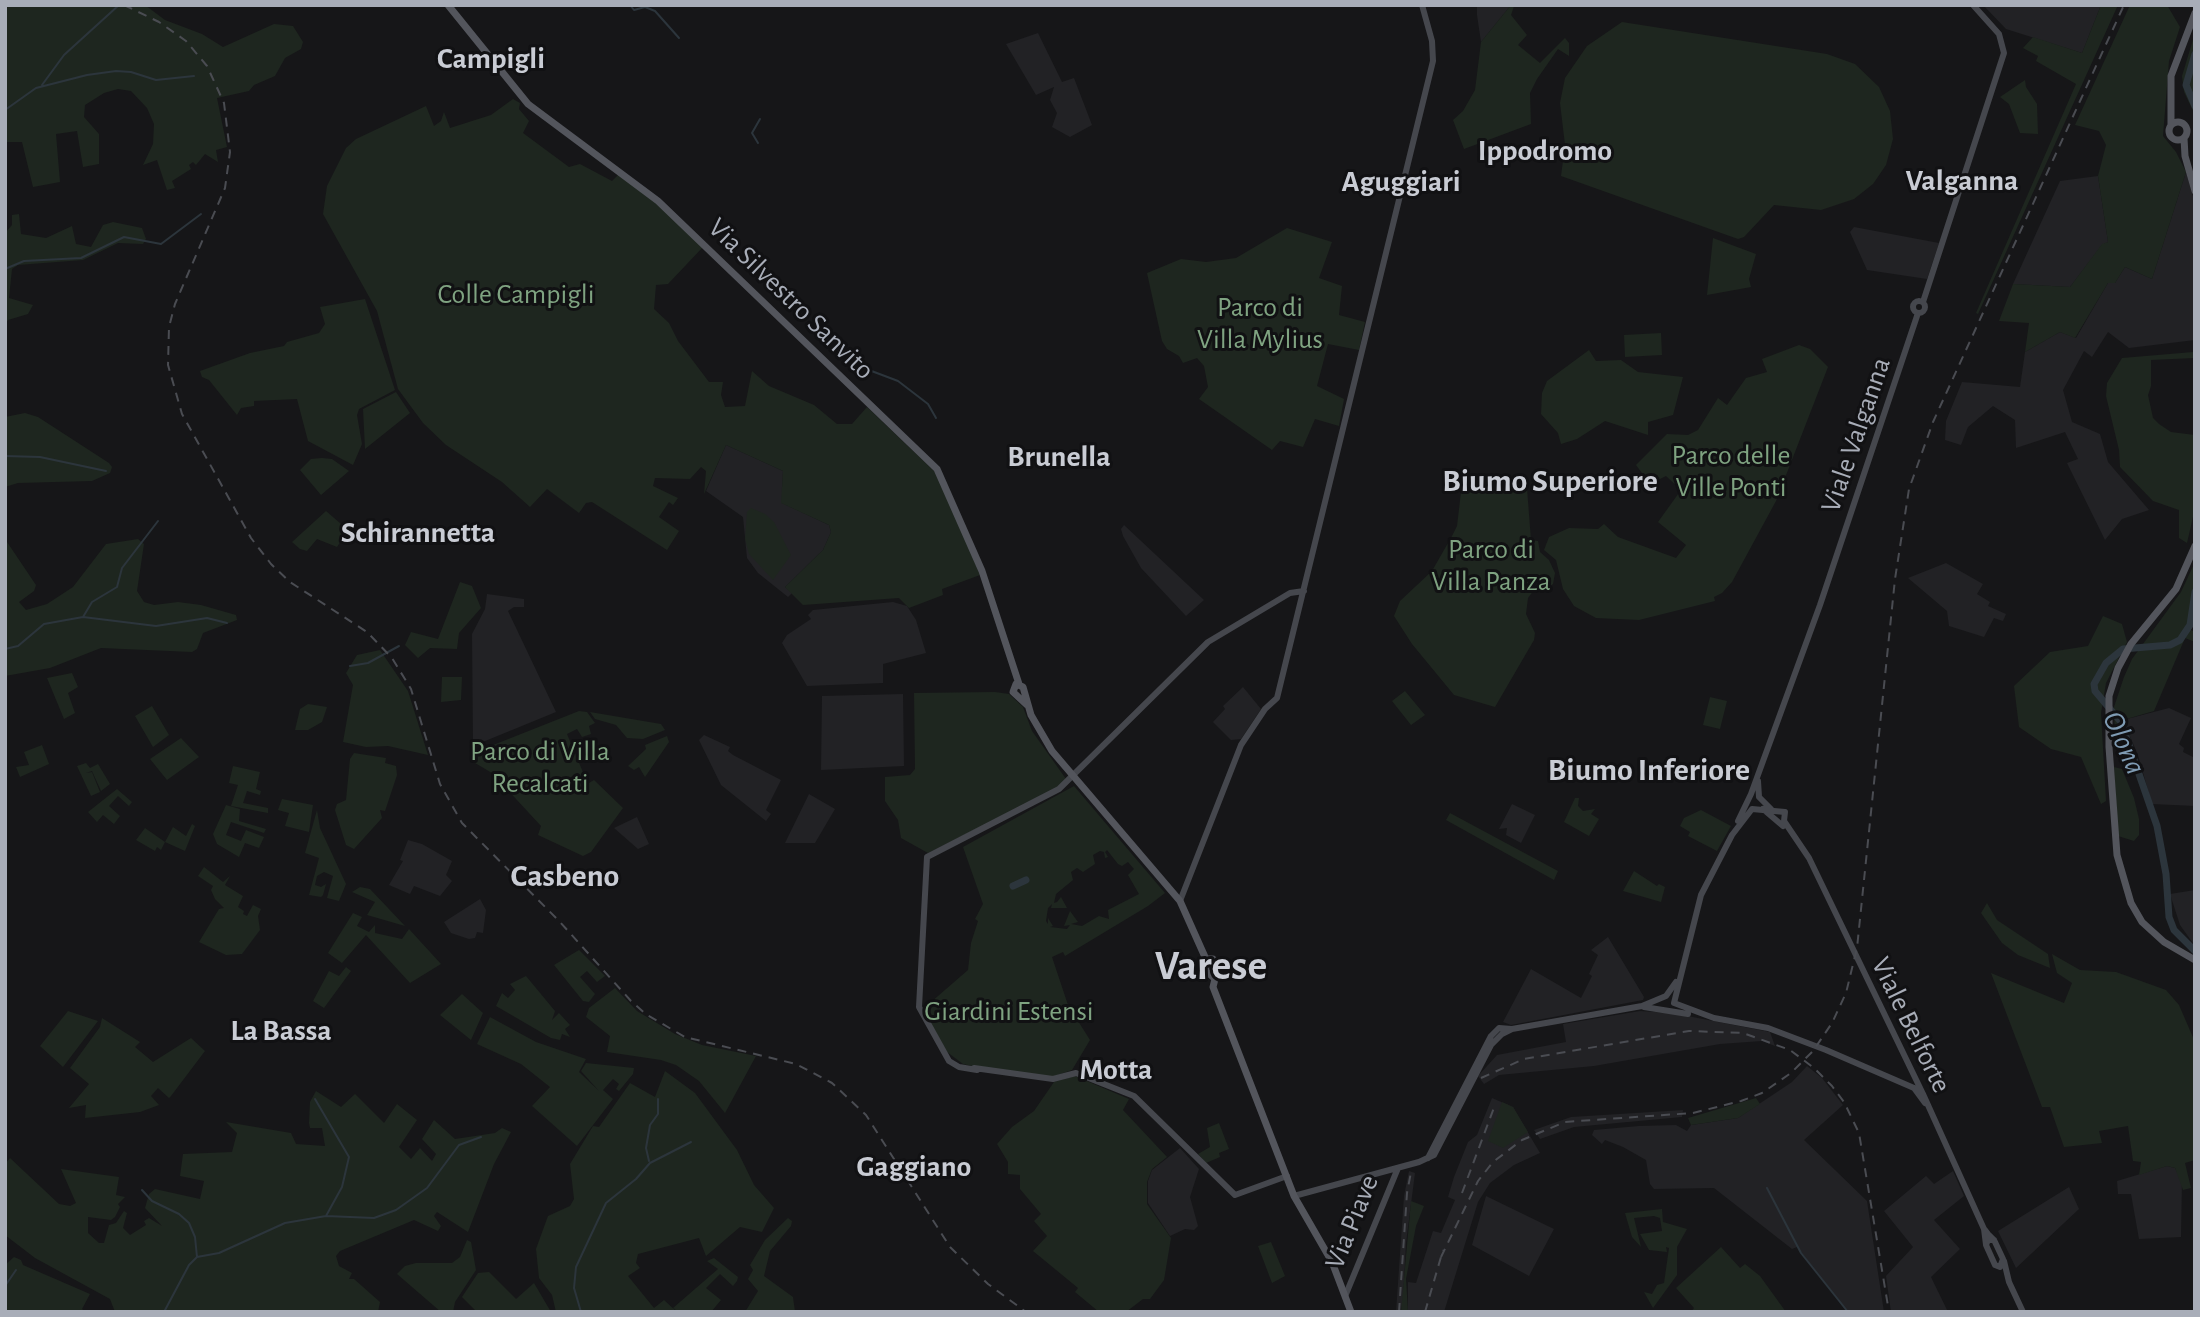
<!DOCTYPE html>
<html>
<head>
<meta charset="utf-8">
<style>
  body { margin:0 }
  #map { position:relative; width:2200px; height:1317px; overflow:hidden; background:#161618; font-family:"Alegreya Sans",sans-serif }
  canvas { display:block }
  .frame { position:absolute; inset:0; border:7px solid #a8adb8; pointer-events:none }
</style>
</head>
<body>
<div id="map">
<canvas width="2200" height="1317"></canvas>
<div class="frame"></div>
</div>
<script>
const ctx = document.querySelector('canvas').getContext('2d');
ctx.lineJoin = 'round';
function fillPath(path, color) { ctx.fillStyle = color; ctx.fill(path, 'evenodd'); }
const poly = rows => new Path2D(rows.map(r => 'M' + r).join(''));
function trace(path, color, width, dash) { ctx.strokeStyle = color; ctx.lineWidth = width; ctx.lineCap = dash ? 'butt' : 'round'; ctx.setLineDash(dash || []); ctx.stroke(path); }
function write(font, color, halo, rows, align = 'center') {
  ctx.font = font + ' "Alegreya Sans",sans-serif'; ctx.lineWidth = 6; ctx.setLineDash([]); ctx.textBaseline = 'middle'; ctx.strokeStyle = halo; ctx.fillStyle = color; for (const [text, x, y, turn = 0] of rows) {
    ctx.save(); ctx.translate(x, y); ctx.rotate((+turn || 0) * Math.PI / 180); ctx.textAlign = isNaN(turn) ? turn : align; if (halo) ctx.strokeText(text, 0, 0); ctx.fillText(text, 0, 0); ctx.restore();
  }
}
const built = poly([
  [1477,5,1511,5,1481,42,1477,15],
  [1983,5,2101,5,2082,53,2006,29],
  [1038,33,1062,82,1074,78,1092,125,1070,137,1052,127,1057,113,1050,100,1054,87,1036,95,1006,44],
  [2186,172,2195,203,2195,340,2129,348,2108,332,2092,357,2084,351,2063,390,2072,422,2100,434,2108,462,2149,510,2122,519,2105,540,2067,463,2078,459,2065,432,2016,448,2015,420,1993,406,1968,427,1961,445,1945,440,1946,421,1962,382,2020,387,2025,352,2060,332,2076,338,2108,283,2115,283,2125,267,2152,279],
  [2098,176,2108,242,2102,245,2070,287,2013,284,2060,181],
  [1854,227,1939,243,1927,279,1867,270,1850,232],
  [726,445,783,471,782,503,829,525,831,532,823,550,785,587,792,593,788,597,758,573,747,558,743,517,706,491],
  [1124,525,1204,600,1186,616,1141,568,1123,536,1121,529],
  [1946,563,1983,584,1977,594,1990,602,1988,606,2006,614,2003,621,1994,618,1984,637,1949,626,1947,611,1908,578],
  [487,594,524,599,524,607,514,607,508,611,556,712,473,746,472,634,485,609],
  [893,602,907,606,916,620,926,653,883,664,883,683,807,686,782,643,787,635,811,619,808,615,813,610],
  [1243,687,1261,709,1241,739,1231,740,1213,722,1225,709,1223,706],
  [903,694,904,766,821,770,822,696],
  [2169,708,2191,718,2179,744,2184,748,2183,752,2195,758,2195,806,2152,804,2138,755,2123,720],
  [704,735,730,747,728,751,733,755,781,780,766,810,771,814,766,821,721,785,699,740],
  [809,794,835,809,815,843,785,843],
  [1512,804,1535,815,1521,843,1506,835,1507,828,1499,829],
  [637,817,649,844,638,849,614,828],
  [408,840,422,844,452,861,446,875,452,881,440,896,414,886,410,894,389,885,403,861,400,860],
  [2195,890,2195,946,2180,925,2170,894],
  [480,899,486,910,483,933,477,932,475,938,469,939,451,933,444,922],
  [1608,937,1644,997,1643,1000,1511,1025,1503,1022,1531,969,1581,998,1592,976,1589,974,1598,955,1591,950],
  [1640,1011,1672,1013,1770,1032,1775,1046,1762,1041,1720,1044,1594,1066,1499,1075,1484,1084,1478,1076,1497,1055,1566,1042,1563,1024],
  [1807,1066,1822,1078,1843,1105,1804,1140,1867,1201,1884,1312,1847,1312,1797,1247,1792,1249,1714,1188,1654,1189,1650,1184,1646,1160,1623,1147,1605,1140,1602,1144,1592,1135,1594,1130,1639,1126,1676,1125,1687,1131,1691,1125,1738,1118,1792,1082],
  [1492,1098,1513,1107,1540,1153,1514,1165,1490,1183,1478,1202,1444,1312,1408,1312,1408,1282,1416,1283,1433,1231,1441,1233,1455,1200,1448,1197,1454,1177,1468,1142,1477,1135],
  [1683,1110,1682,1117,1574,1127,1540,1139,1534,1130,1571,1117],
  [1180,1148,1199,1169,1190,1197,1198,1226,1194,1230,1185,1229,1170,1236,1148,1203,1148,1181,1152,1170],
  [2167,1166,2175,1168,2182,1180,2181,1237,2139,1239,2131,1194,2118,1194,2117,1181],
  [1409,1171,1415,1173,1406,1243,1403,1300,1401,1312,1396,1312,1404,1196],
  [1953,1171,1964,1196,1934,1220,1960,1249,1931,1277,1948,1312,1891,1312,1886,1276,1913,1247,1884,1211,1926,1176,1934,1184],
  [2069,1187,2079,1209,2016,1268,1998,1231],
  [1486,1196,1554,1229,1529,1276,1472,1245]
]);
const green = poly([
  [5,5,145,5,165,20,202,34,223,47,274,24,293,26,303,42,301,49,285,58,275,76,254,85,249,91,217,98,227,147,216,150,218,162,205,154,196,165,193,162,189,165,191,169,172,181,175,188,167,190,157,160,143,165,153,144,154,124,147,108,131,91,118,89,104,93,85,105,84,117,99,134,99,164,83,167,77,131,56,134,60,182,33,187,22,142,5,142],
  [1511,5,1514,6,1511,15,1527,35,1518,45,1540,63,1565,38,1569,43,1569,56,1558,49,1537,79,1530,93,1531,124,1464,149,1453,120,1463,111,1475,90,1481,42],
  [2101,5,2118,5,1978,314,1976,313,2076,84,2036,61,2038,56,2023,48,2033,37,2082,53],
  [2130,5,2167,5,2180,27,2169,61,2163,136,2176,152,2186,172,2152,279,2125,267,2115,283,2108,283,2075,338,2060,332,2025,352,2029,323,1999,321,2013,284,2070,287,2102,244,2108,242,2098,176,2106,145,2099,131,2075,125],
  [1622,22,1827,54,1855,64,1879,87,1890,111,1893,139,1886,165,1873,184,1854,199,1821,210,1774,205,1744,237,1738,239,1561,176,1565,145,1560,103,1565,78,1587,46],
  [2195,33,2195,115,2184,92,2182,76],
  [2025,80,2026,87,2037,104,2038,134,2020,133,2009,104,2000,97],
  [513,99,520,103,519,109,529,121,523,133,569,167,580,164,612,181,619,174,648,194,703,247,668,284,656,285,654,309,669,323,678,341,709,382,723,382,721,395,725,407,745,406,752,371,769,386,814,405,837,424,852,424,867,407,934,471,944,486,980,575,942,589,943,595,909,608,899,598,803,605,785,587,823,550,831,532,829,525,781,503,783,471,726,445,704,494,706,471,701,467,690,479,655,478,653,486,678,498,673,505,669,502,659,517,679,531,667,550,592,502,586,503,579,513,547,489,530,507,502,482,446,445,423,423,398,389,377,311,323,214,327,186,346,148,356,139,426,106,434,126,441,121,444,112,450,128,491,115],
  [19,214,21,234,46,238,72,226,76,244,91,247,103,225,113,222,142,228,146,239,143,244,118,243,83,260,18,265,12,269,9,298,33,305,28,314,8,320,5,325,5,233,12,225,12,215],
  [1287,228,1332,242,1319,278,1342,286,1339,315,1365,322,1359,350,1328,344,1317,386,1344,399,1339,426,1315,419,1303,447,1280,441,1272,450,1199,399,1208,387,1204,366,1197,358,1183,363,1179,356,1167,349,1162,341,1147,273,1181,259,1206,262,1236,258],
  [1713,238,1756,254,1749,279,1751,287,1707,295],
  [365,299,395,390,359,409,357,415,362,444,353,465,308,441,297,399,254,401,254,406,241,408,237,415,209,380,202,377,200,371,250,353,284,346,287,342,319,333,325,324,320,307],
  [1661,333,1662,355,1625,357,1624,335],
  [1799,345,1810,349,1828,367,1776,501,1732,582,1722,593,1714,597,1715,601,1639,620,1596,618,1574,606,1563,589,1556,560,1544,550,1549,537,1569,528,1598,529,1604,524,1618,537,1676,558,1686,545,1658,522,1681,490,1666,476,1650,484,1636,465,1667,434,1688,435,1698,430,1718,398,1727,405,1746,378,1767,372,1762,359],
  [1589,350,1596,361,1621,360,1638,372,1683,377,1673,415,1648,422,1648,435,1605,421,1577,439,1561,444,1558,433,1541,414,1542,393,1547,381],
  [2193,352,2194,358,2151,360,2151,386,2148,395,2153,418,2159,424,2171,432,2195,435,2195,508,2187,543,2179,538,2179,510,2153,501,2120,467,2119,450,2106,396,2107,383,2122,358],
  [396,392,410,413,365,449,363,409],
  [25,413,38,417,109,463,112,467,110,473,92,481,18,483,5,487,5,417],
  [322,458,332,459,349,471,321,495,300,470,311,459],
  [1505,481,1506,489,1527,488,1531,540,1538,541,1540,552,1549,560,1555,573,1553,584,1546,589,1534,590,1528,598,1526,614,1535,633,1534,640,1495,707,1454,695,1412,644,1394,616,1400,601,1432,571,1452,536,1457,526,1461,492],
  [751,508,765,514,774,522,791,555,773,580,749,554,745,539,747,512],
  [326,511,348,530,337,547,317,539,307,551,300,549,292,542],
  [5,539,36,585,34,591,19,602,26,610,47,604,73,587,106,544,138,539,144,544,137,591,144,602,154,605,178,602,201,605,236,615,237,620,203,633,197,649,192,652,101,648,50,668,5,676],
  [2195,562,2195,609,2191,630,2195,632,2195,642,2185,638,2154,711,2123,720,2128,740,2115,742,2114,707,2124,677,2132,659,2181,592],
  [460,582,472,586,481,608,459,633,457,649,430,648,418,658,405,645,411,632,438,639],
  [2103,616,2122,624,2127,642,2106,683,2101,713,2106,801,2101,804,2081,757,2051,749,2019,727,2014,686,2050,652,2088,646],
  [380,650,408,691,428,755,388,746,366,747,343,742,353,685,346,673,357,655],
  [72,673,78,687,68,693,75,713,64,719,47,678],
  [442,677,462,677,461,700,441,702],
  [1405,691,1425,715,1411,725,1392,701],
  [995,692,1009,694,1023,707,1032,731,1066,779,1058,788,928,853,901,838,898,820,885,801,885,777,910,775,915,769,914,693],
  [1710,697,1727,701,1720,729,1703,725],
  [308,704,327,707,322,722,308,730,295,730,300,709],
  [152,706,169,735,153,747,135,716],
  [579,711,587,712,595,723,589,726,591,734,582,737,577,729,567,734,585,777,589,783,594,780,623,808,591,852,583,856,538,835,541,826,492,773,475,763,473,753],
  [590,712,661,724,665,730,643,739,627,738,616,725,595,719],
  [667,736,669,742,645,777,639,767,634,770,628,766,646,749,645,745],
  [181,738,199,757,167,780,150,759],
  [42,745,49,764,20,777,16,767,29,765,24,752],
  [354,753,386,758,385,763,396,766,397,775,385,811,380,810,382,818,354,849,346,845,335,810,337,804,346,800,350,759],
  [86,763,90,768,98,764,110,784,101,791,92,771,86,773,92,772,100,792,91,796,77,766],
  [233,766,260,772,256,789,261,791,260,795,247,791,243,803,268,808,268,813,231,806,238,785,229,783],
  [2114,767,2122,769,2134,798,2139,819,2139,835,2134,841,2118,836],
  [1074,786,1165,893,1148,906,1065,956,1063,952,1052,957,1068,1005,1090,1040,1072,1070,1052,1077,995,1071,963,1064,947,1052,923,1009,968,970,971,943,978,921,975,919,983,904,963,847],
  [1107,850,1118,864,1122,866,1128,862,1134,869,1128,875,1139,894,1108,910,1109,919,1099,916,1082,926,1071,924,1078,922,1070,911,1064,926,1070,925,1067,929,1050,927,1053,926,1048,918,1048,924,1046,921,1048,908,1052,904,1051,908,1067,908,1061,897,1057,902,1054,903,1056,894,1073,880,1071,872,1077,868,1083,872,1095,864,1093,855,1100,851,1104,852,1105,858,1108,857,1105,852],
  [117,789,132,802,129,806,118,796,109,806,120,816,114,824,103,815,97,822,88,812],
  [1575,798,1579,798,1578,806,1583,811,1595,809,1591,814,1599,819,1589,836,1564,822],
  [282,799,313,805,309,832,285,826,289,813,278,810],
  [226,805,240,809,239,821,266,829,264,833,231,822,226,835,241,841,246,830,264,837,259,848,245,843,239,857,217,844,213,834],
  [317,810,320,828,346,884,339,901,327,898,333,876,324,872,317,876,315,885,321,887,326,884,323,895,321,897,309,895,319,858,305,853],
  [1701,810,1731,826,1717,851,1688,836,1690,832,1680,826,1684,818],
  [1450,813,1558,871,1554,880,1446,820],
  [192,824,195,826,185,851,165,842,161,850,157,847,155,851,136,840,145,828,165,842,173,827,186,836],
  [204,867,223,882,230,876,225,885,243,896,238,907,244,911,243,914,247,916,253,905,261,909,258,916,260,930,242,954,226,955,199,942,219,909,224,908,215,899,211,890,213,886,198,876],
  [1634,871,1657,886,1659,884,1665,887,1661,902,1623,891],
  [360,887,370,889,405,926,367,915,375,902,352,892],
  [1987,903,1997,920,2048,954,2050,968,2018,955,2002,943,1981,913],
  [353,913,362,917,357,926,369,932,375,925,375,933,402,939,409,929,441,964,410,983,366,935,342,963,328,953],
  [579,950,605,976,597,982,587,971,580,977,595,994,589,1002,583,1001,554,965],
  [2052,954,2080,970,2116,972,2166,990,2179,1005,2195,1042,2195,1160,2185,1163,2191,1188,2183,1190,2175,1168,2167,1166,2139,1175,2141,1162,2133,1161,2128,1126,2099,1131,2102,1143,2064,1147,2050,1107,2042,1107,1991,973,2064,1003,2072,983,2057,973],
  [346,967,351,971,324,1008,313,1001,329,971,339,976],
  [526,976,555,1011,552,1020,559,1013,570,1025,565,1029,570,1037,562,1034,560,1040,551,1038,496,1006,502,993,508,998,515,990,510,984],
  [615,988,637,1011,675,1034,702,1045,756,1056,725,1113,699,1081,676,1065,661,1060,607,1052,610,1036,586,1017,589,1008],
  [462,994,483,1013,471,1040,440,1015],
  [68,1011,98,1021,63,1067,40,1046],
  [490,1017,536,1042,586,1059,579,1072,599,1091,581,1071,586,1063,634,1068,633,1074,619,1091,616,1089,619,1084,613,1079,603,1090,613,1099,577,1146,532,1106,550,1087,521,1064,477,1044],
  [102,1018,140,1042,135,1047,153,1062,191,1038,205,1051,171,1096,169,1098,158,1088,151,1096,159,1105,140,1112,85,1118,86,1105,69,1108,89,1084,70,1068,100,1027],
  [665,1071,695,1093,737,1150,754,1185,774,1208,762,1232,740,1227,706,1256,699,1238,638,1254,636,1263,640,1268,628,1276,654,1308,664,1300,677,1312,556,1312,552,1295,539,1278,536,1249,548,1216,570,1206,574,1199,570,1164,593,1126,599,1127,630,1083,655,1097],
  [1075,1076,1129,1099,1123,1110,1167,1157,1152,1169,1147,1182,1147,1204,1171,1238,1164,1280,1150,1299,1143,1299,1126,1312,1099,1312,1075,1292,1078,1288,1033,1251,1047,1236,1034,1221,1041,1214,1020,1189,1020,1175,1008,1174,1008,1162,997,1144,1012,1127,1034,1111,1054,1082],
  [316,1091,341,1107,355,1094,384,1123,397,1104,417,1120,399,1147,411,1159,420,1148,432,1161,436,1154,422,1139,434,1120,455,1139,495,1133,502,1128,511,1132,494,1164,468,1232,437,1212,434,1216,441,1226,438,1231,414,1220,340,1251,336,1256,339,1266,352,1273,349,1279,354,1279,380,1302,378,1312,115,1312,110,1299,35,1258,5,1235,5,1164,10,1158,59,1204,70,1206,76,1203,61,1169,119,1177,116,1195,125,1197,118,1204,120,1207,115,1217,111,1220,88,1217,88,1233,99,1243,104,1243,109,1225,116,1223,124,1211,127,1213,123,1228,130,1235,146,1225,144,1221,149,1218,162,1226,145,1208,149,1194,155,1189,200,1199,204,1181,180,1176,183,1154,232,1152,237,1133,226,1122,291,1133,296,1144,325,1146,322,1128,310,1128,309,1123,310,1102],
  [1756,1098,1760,1104,1738,1118,1691,1125,1688,1118],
  [1502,1102,1513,1107,1528,1132,1503,1148,1488,1141],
  [1219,1123,1229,1149,1219,1153,1220,1157,1206,1163,1198,1154,1210,1147,1207,1128],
  [1411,1201,1424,1206,1416,1226,1406,1279,1408,1312,1401,1312],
  [1662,1209,1663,1222,1687,1229,1677,1247,1677,1275,1653,1308,1644,1292,1652,1294,1657,1285,1664,1283,1669,1248,1666,1247,1667,1252,1649,1250,1640,1234,1662,1231,1660,1218,1654,1216,1634,1218,1641,1247,1632,1237,1625,1213],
  [788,1218,792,1221,791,1226,770,1251,764,1276,793,1297,795,1312,745,1312,758,1291,748,1279,753,1270,750,1265,765,1240],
  [467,1240,471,1242,476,1270,455,1302,453,1312,441,1312,397,1274,405,1266,416,1263,452,1263,460,1257],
  [1271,1242,1285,1276,1272,1283,1258,1246],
  [1721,1247,1740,1268,1745,1264,1760,1276,1786,1312,1691,1312,1694,1308,1676,1288],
  [14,1257,21,1260,23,1265,90,1294,82,1309,86,1312,5,1312,5,1265],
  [714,1258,738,1277,737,1281,733,1286,720,1274,706,1288,721,1300,711,1312,677,1311,673,1308,718,1269,707,1261],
  [489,1272,516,1299,534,1283,551,1312,475,1310,462,1297,478,1273]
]);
const stream = poly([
  [630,5,634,10,645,7,655,11,679,38],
  [42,85,64,55,119,5],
  [5,110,36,88,87,75,116,71,131,72,156,80,194,76],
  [758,143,752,133,760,119],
  [5,269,24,261,81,258,124,237,161,244,201,214],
  [861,367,898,381,928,404,936,418],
  [5,456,40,457,106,471],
  [83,617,156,626,207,618,227,623],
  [5,649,18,646,44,624,83,617,92,602,117,587,122,568,158,521],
  [350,666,368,663,399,646],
  [315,1099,349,1157,342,1187,326,1216],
  [649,1161,646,1148,650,1125,658,1114,658,1099],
  [1767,1188,1801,1253,1848,1312],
  [142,1190,152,1201,179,1214,189,1223,195,1237,197,1257],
  [5,1286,16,1270],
  [164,1312,189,1265,197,1257,219,1253,285,1223,326,1216,374,1218,396,1210,427,1188,459,1145,481,1137],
  [581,1312,574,1288,576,1267,606,1203,636,1179,650,1163,691,1142]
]);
const river = poly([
  [2195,54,2186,85,2195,106],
  [2195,592,2190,625,2180,640,2170,645,2123,649,2106,663,2094,684,2095,691,2121,722,2157,826,2166,874,2169,917,2174,930,2195,951],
  [1013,886,1026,880]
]);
const secondary = poly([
  '1913 307a6 6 0 1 1 12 0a6 6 0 1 1-12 0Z',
  [1923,302,2004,53,1999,34,1973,5],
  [1758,781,1759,797,1771,809],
  [1763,809,1783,826],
  [1738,821,1751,794,1820,605,1918,313],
  [1180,901,1241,745,1265,709,1277,698,1433,61,1432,41,1422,5],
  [1644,1007,1688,1014],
  [974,1068,1053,1079,1076,1073,1134,1096,1235,1195,1287,1176],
  [977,1070,959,1067,949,1061,919,1007,927,857,1059,789,1208,642,1290,593,1304,591],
  [1925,1103,1914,1088,1826,1050,1768,1028,1714,1018,1674,1003,1701,895,1732,835,1752,809,1785,812,1784,821,1809,858,1923,1094,1984,1229,1986,1245],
  [1428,1158,1491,1036,1499,1028,1512,1029],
  [1294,1196,1419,1162,1434,1155,1491,1045,1502,1034,1512,1029,1642,1006,1666,996,1676,982],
  [1985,1230,1988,1234,1994,1240,1995,1242,2003,1259,2000,1267,1995,1265,1986,1245,1988,1240,1994,1240],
  [2004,1261,2009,1282,2023,1312],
  [1346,1294,1398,1168]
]);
const primary = poly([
  [448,5,528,104,658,201,937,469,982,571,1019,684],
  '2169 131a9 9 0 1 1 18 0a9 9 0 1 1-18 0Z',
  [2171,125,2171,76,2195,13],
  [2184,138,2185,156,2195,191],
  [2195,546,2176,589,2131,644,2118,668,2109,696,2109,747,2117,855,2131,903,2142,922,2164,942,2195,960],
  [1027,705,1013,692,1016,684,1023,687,1031,715,1052,751,1180,901,1205,957,1206,971,1215,979],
  [1206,959,1213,959,1219,966,1220,973,1215,979],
  [1215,979,1213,987,1294,1196,1332,1262,1351,1312]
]);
const rail = poly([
  [124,5,159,22,186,41,207,66,224,103,230,152,225,188,175,304,169,327,168,365,182,414,251,538,271,564,290,582,367,632,392,658,411,689,440,784,462,823,560,922,631,1001,647,1015,685,1037,796,1064,832,1083,866,1115,950,1247,988,1284,1026,1312],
  [1481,1078,1524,1059,1689,1031,1743,1033,1790,1050,1814,1068,1832,1086,1844,1102,1859,1133,1889,1312],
  [1462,1193,1495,1105],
  [1441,1257,1478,1181,1493,1162,1522,1140,1565,1122,1693,1113,1741,1101,1762,1093,1791,1073,1813,1051,1832,1023,1846,993,1857,948,1895,579,1909,489,1933,422,2124,5],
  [1399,1312,1407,1193,1411,1172],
  [1425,1312,1443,1250]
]);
const parkNames = [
  ["Colle Campigli",516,295],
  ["Parco di",1260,308],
  ["Villa Mylius",1260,340],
  ["Parco delle",1731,456],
  ["Ville Ponti",1731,488],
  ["Parco di",1491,550],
  ["Villa Panza",1491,582],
  ["Parco di Villa",540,752],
  ["Recalcati",540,784],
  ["Giardini Estensi",1009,1012]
];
const streetNames = [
  ["Via Silvestro Sanvito",791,299,44],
  ["Viale Valganna",1856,435,-71],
  ["Viale Belforte",1911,1025,64],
  ["Via Piave",1352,1222,-68]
];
const neighbourhoodNames = [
  ["Campigli",491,59],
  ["Ippodromo",1545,151],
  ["Valganna",1962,181],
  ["Aguggiari",1401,182],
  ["Brunella",1059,457],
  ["Schirannetta",418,533],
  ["La Bassa",281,1031],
  ["Motta",1116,1070],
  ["Gaggiano",914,1167]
];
const waterNames = [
  ["Olona",2124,743,66]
];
const quarterNames = [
  ["Biumo Superiore",1550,481],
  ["Biumo Inferiore",1649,770],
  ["Casbeno",565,876]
];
const townNames = [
  ["Varese",1211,966]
];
fillPath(built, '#222225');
fillPath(green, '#1e261f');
trace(stream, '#2c353c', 2);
trace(river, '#2c353c', 7);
trace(secondary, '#45474d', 6);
trace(primary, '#53555c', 7);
trace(rail, '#4a4c52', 2, [9, 7]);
write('28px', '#7fa381', '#111113', parkNames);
write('28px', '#a8adb8', '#111113', streetNames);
write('bold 30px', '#c9ccd4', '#111113', neighbourhoodNames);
write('italic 30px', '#7f9bb3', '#111113', waterNames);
write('bold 32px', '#c9ccd4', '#111113', quarterNames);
write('bold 42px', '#c9ccd4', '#111113', townNames);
</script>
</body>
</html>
